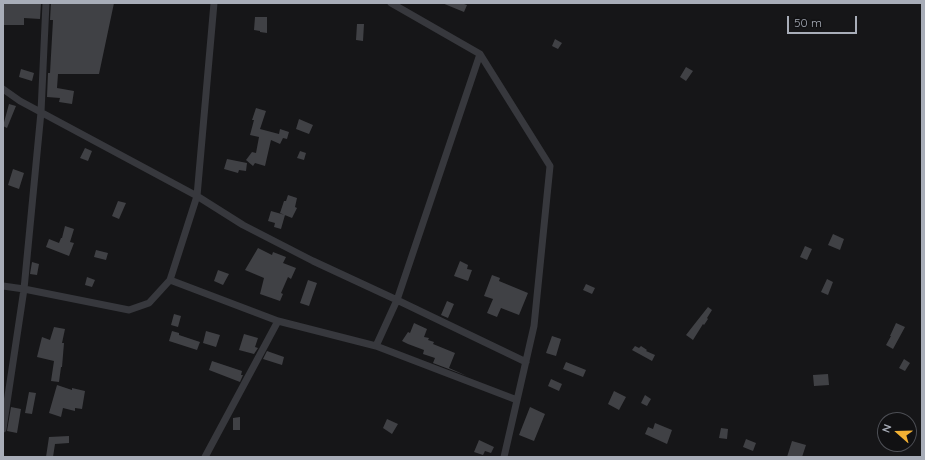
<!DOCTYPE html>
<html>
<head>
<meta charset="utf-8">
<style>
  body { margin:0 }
  #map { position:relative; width:925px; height:460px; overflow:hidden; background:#161618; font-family:Quicksand,sans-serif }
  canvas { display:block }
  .frame { position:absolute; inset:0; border:4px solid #a8adb8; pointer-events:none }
  .north { position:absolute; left:877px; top:412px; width:40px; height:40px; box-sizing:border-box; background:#111113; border:1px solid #4d4f55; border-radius:50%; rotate:290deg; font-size:11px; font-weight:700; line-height:16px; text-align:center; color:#a8adb8 }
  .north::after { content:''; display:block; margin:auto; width:14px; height:18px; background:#f2b134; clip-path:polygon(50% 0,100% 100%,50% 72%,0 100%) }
  .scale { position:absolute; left:787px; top:16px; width:70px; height:18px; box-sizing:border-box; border:2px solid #a8adb8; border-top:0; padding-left:5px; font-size:12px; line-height:14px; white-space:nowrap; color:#a8adb8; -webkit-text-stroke:3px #111113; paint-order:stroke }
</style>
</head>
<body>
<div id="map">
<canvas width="925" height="460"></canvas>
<div class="frame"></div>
<div class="north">N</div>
<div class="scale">50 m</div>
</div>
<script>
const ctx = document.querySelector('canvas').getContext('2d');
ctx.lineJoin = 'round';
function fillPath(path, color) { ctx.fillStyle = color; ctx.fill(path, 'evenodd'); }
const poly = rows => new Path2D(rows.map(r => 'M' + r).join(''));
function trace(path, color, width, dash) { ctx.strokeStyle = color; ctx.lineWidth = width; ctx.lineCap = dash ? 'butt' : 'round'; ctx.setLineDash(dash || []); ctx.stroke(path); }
const building = poly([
  [3,3,41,3,40,19,24,18,24,25,3,25],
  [51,3,114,3,99,74,58,74,57,88,74,91,72,104,59,102,60,98,47,97,48,73,50,73,53,20,50,20],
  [442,3,461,3,467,5,464,12],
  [255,17,267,17,267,33,260,32,260,31,254,30],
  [357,24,364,24,363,41,356,40],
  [555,39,562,43,558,49,552,46],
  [686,67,693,71,686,81,680,77],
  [21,69,34,73,32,81,19,77],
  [9,104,16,106,7,128,3,126],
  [256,108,266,111,260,129,279,134,280,129,289,132,287,139,283,138,280,144,271,140,265,166,255,163,253,166,246,160,252,152,256,153,259,137,250,135,254,120,252,120],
  [299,119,313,125,309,134,296,129],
  [85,148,92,151,88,161,80,158],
  [300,151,306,153,304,160,297,158],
  [227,159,247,163,246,171,239,170,238,173,224,169],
  [13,169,24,173,19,189,8,185],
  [288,195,297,198,295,207,297,208,292,218,280,213,284,201,286,201],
  [118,201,126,203,119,219,112,216],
  [271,211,285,215,281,229,274,227,275,223,268,221],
  [65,226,74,229,70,242,74,243,69,256,46,247,49,239,59,243,61,238,62,238],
  [833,234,844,239,840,250,828,245],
  [805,246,812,249,807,260,800,257],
  [258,248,272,255,273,252,286,257,283,263,296,268,291,279,288,277,281,293,283,294,280,301,260,294,264,278,245,270],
  [96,250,108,253,106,260,94,257],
  [460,261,468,265,467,269,472,270,468,281,454,276],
  [32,262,39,264,37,275,30,274],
  [218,270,229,274,223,285,214,281],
  [492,275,500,278,499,281,528,293,519,315,501,308,497,317,487,313,493,299,484,296],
  [87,277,95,280,92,287,85,285],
  [827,279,833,282,828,295,821,292],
  [308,280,317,283,309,306,300,303],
  [586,284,595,288,592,294,583,290],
  [447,301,454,304,448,318,441,315],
  [708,307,712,310,707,318,708,319,704,325,703,324,693,340,686,335,693,326],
  [174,314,181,316,178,327,171,325],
  [414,323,427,329,424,337,429,338,428,340,434,342,433,344,455,353,449,368,467,376,433,363,435,358,423,354,424,350,408,344,402,341,408,332,410,333],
  [896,323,905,327,893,349,886,345,891,336,890,336],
  [54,327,65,329,62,343,64,343,62,367,61,367,59,382,51,381,54,361,37,357,42,337,50,340],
  [172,331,179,333,179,335,200,342,197,350,169,341],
  [206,331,220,335,216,347,203,343],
  [244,334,258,338,255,347,258,348,254,354,239,350],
  [552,336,561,339,556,356,546,353],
  [635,346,639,348,641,346,647,350,646,351,655,355,652,361,632,350],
  [267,351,284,357,282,365,263,359],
  [904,359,910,363,905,371,899,368],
  [212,361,242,371,241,375,243,375,240,382,209,370],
  [566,362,586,370,583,377,563,369],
  [828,374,829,385,814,386,813,375],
  [551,379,562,384,559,391,548,386],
  [57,385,72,390,72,388,85,391,82,409,75,408,75,411,63,408,61,417,49,413],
  [614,391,626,397,619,410,608,404],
  [29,392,36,393,32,414,25,413],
  [645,395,651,399,647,406,641,403],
  [11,407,21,409,17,433,7,431],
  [530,407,545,414,534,441,519,435],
  [240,417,240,430,233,430,233,418],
  [387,419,398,424,392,434,383,428],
  [655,423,672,430,667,444,645,434,648,427,653,429],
  [721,428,728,429,727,439,719,438],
  [69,436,69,443,55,444,53,457,46,457,49,437],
  [746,439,756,443,753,451,743,447],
  [479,440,494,447,491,453,485,451,483,455,474,452],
  [792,441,806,445,802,457,787,457]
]);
const street = poly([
  [391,3,480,54,550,166,534,326,504,457],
  [3,89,20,101,197,196,243,225,313,261,397,300,526,362],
  [170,280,278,321,376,346,517,400],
  [3,286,24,289,129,310,149,303,170,280,197,196,214,3],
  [376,346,397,300,480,54],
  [3,429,24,289,41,112,46,3],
  [205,457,278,321]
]);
fillPath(building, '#404145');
trace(street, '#37383d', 7);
</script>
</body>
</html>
